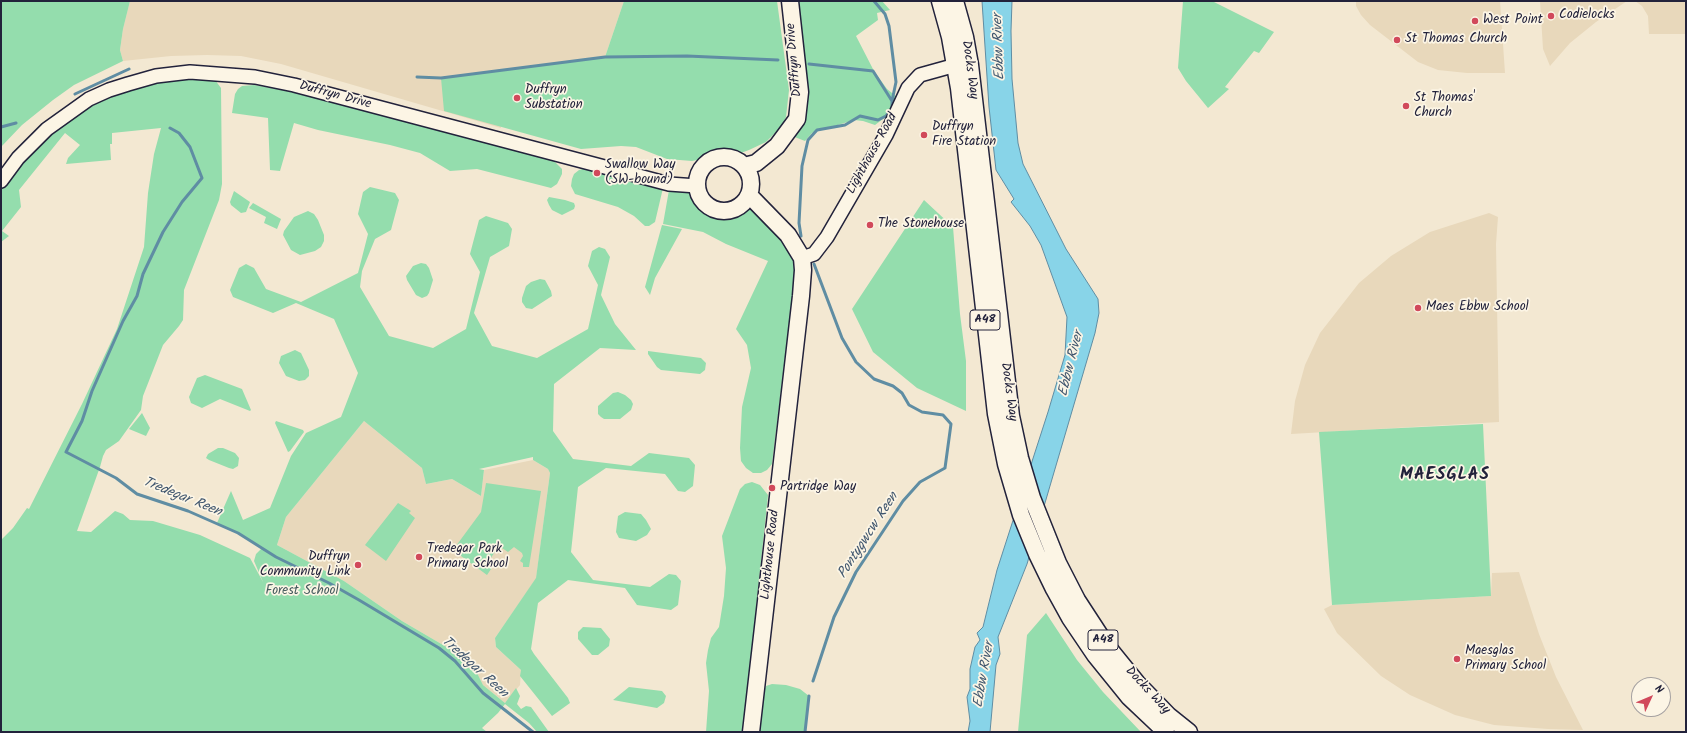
<!DOCTYPE html>
<html>
<head>
<meta charset="utf-8">
<style>
  body { margin:0 }
  #map { position:relative; width:1687px; height:733px; overflow:hidden; background:#f3e8d2; font-family:Kalam,sans-serif }
  canvas { display:block }
  .frame { position:absolute; inset:0; border:2px solid #22223b; pointer-events:none }
  .north { position:absolute; left:1631px; top:677px; width:40px; height:40px; box-sizing:border-box; background:#fcf5e5; border:1px solid #a5a1a1; border-radius:50%; rotate:46deg; font-size:11px; font-weight:700; line-height:16px; text-align:center; color:#22223b }
  .north::after { content:''; display:block; margin:auto; width:14px; height:18px; background:#d1495b; clip-path:polygon(50% 0,100% 100%,50% 72%,0 100%) }
</style>
</head>
<body>
<div id="map">
<canvas width="1687" height="733"></canvas>
<div class="frame"></div>
<div class="north">N</div>
</div>
<script>
const ctx = document.querySelector('canvas').getContext('2d');
ctx.lineJoin = 'round';
function fillPath(path, color) { ctx.fillStyle = color; ctx.fill(path, 'evenodd'); }
const poly = rows => new Path2D(rows.map(r => 'M' + r).join(''));
function trace(path, color, width, dash) { ctx.strokeStyle = color; ctx.lineWidth = width; ctx.lineCap = dash ? 'butt' : 'round'; ctx.setLineDash(dash || []); ctx.stroke(path); }
function write(font, color, halo, rows, align = 'center') {
  ctx.font = font + ' Kalam,sans-serif'; ctx.lineWidth = 3.5; ctx.setLineDash([]); ctx.textBaseline = 'middle'; ctx.strokeStyle = halo; ctx.fillStyle = color; for (const [text, x, y, turn = 0] of rows) {
    ctx.save(); ctx.translate(x, y); ctx.rotate((+turn || 0) * Math.PI / 180); ctx.textAlign = isNaN(turn) ? turn : align; if (halo) ctx.strokeText(text, 0, 0); ctx.fillText(text, 0, 0); ctx.restore();
  }
}
const built = poly([
  [130,1,624,1,605,57,501,70,501,128,281,64,241,56,207,55,171,56,123,61,120,50,123,29],
  [1356,1,1500,1,1505,73,1467,73,1438,70,1418,62,1370,25,1361,15,1356,6],
  [1540,1,1627,1,1596,22,1570,43,1550,66,1543,49],
  [1635,1,1686,1,1686,34,1649,34,1648,16,1642,6],
  [1489,213,1498,217,1496,244,1499,422,1291,434,1295,401,1305,365,1320,333,1359,283,1391,256,1430,232],
  [364,421,422,468,426,484,452,479,481,496,484,470,533,460,548,469,550,473,536,579,495,638,496,647,521,670,520,685,505,703,483,685,472,663,455,652,402,621,344,581,277,545,286,517],
  [1519,572,1539,634,1556,677,1583,730,1548,729,1494,725,1455,715,1410,695,1381,676,1337,633,1324,609,1332,605,1491,596,1492,573]
]);
const green = poly([
  [1,1,130,1,123,29,120,50,123,61,74,85,53,100,22,125,1,147],
  [624,1,777,1,789,90,786,117,782,126,766,142,749,150,738,154,725,153,713,154,702,159,692,161,667,159,636,147,621,146,581,149,444,111,441,78,605,57],
  [794,1,882,1,890,10,877,13,878,20,856,36,874,71,887,89,897,97,890,110,883,119,875,125,863,121,854,120,812,133,805,141,792,136],
  [1183,1,1212,1,1274,32,1259,53,1254,51,1225,87,1229,89,1208,108,1186,81,1178,68],
  [188,78,215,80,221,88,222,184,219,200,184,290,183,320,179,326,163,345,143,396,141,410,119,441,106,450,103,456,100,467,77,531,91,532,115,511,123,514,130,520,153,521,200,535,250,558,263,582,254,561,256,554,262,548,238,533,217,523,231,491,243,520,270,508,291,456,306,433,341,417,358,373,334,319,296,303,273,313,233,297,230,290,239,268,246,264,254,268,266,289,301,302,358,273,368,234,358,214,363,192,370,187,395,193,399,200,391,230,375,239,362,271,360,287,389,336,433,348,466,329,480,272,470,254,479,220,486,216,508,223,512,229,509,246,490,257,474,313,492,346,537,358,588,329,598,285,588,266,592,251,599,247,605,249,610,257,601,295,615,324,636,350,600,348,554,384,553,431,573,459,631,466,649,453,689,458,695,465,693,486,685,492,678,491,665,474,606,468,578,487,571,552,593,580,650,587,669,574,676,575,681,581,678,605,671,610,637,605,625,588,568,580,538,603,531,649,534,654,568,698,570,703,552,716,520,676,521,670,496,647,495,638,536,578,550,473,548,469,533,460,533,457,479,469,484,470,481,496,452,479,426,484,422,468,364,421,286,517,277,545,344,581,402,621,455,652,472,663,483,685,505,703,516,688,520,696,517,704,521,709,526,706,531,707,549,732,537,732,529,723,505,704,498,713,482,728,487,732,1,732,1,540,13,528,27,508,29,509,82,404,117,329,144,247,148,193,154,154,161,128,112,133,112,144,110,144,111,160,66,164,68,158,80,145,65,133,19,190,21,207,2,231,9,236,1,242,1,187,41,139,84,108,108,96,160,81],
  [254,85,288,91,554,161,562,169,562,174,557,184,551,188,477,169,450,171,420,153,390,145,318,130,294,123,280,171,270,170,268,118,232,113,235,94,238,89,242,86],
  [587,168,663,188,655,222,649,226,645,226,634,216,618,207,575,194,571,186,572,179,574,174,579,170],
  [669,190,691,192,697,202,704,208,715,214,724,216,737,213,748,207,774,231,787,246,796,266,772,464,767,470,761,473,753,473,746,468,741,461,740,448,742,407,751,368,747,345,736,329,768,261,726,244,703,232,663,224],
  [234,191,250,202,246,212,241,213,231,205,230,202],
  [549,197,565,200,574,203,575,206,574,209,562,215,552,210,549,205,547,200],
  [924,200,953,227,960,314,966,361,966,411,917,388,873,352,852,309],
  [253,203,281,219,277,229,264,223,266,217,249,208],
  [308,211,314,214,318,220,324,235,324,241,321,247,315,251,300,255,291,250,283,235,284,231,294,217],
  [662,225,682,229,655,278,650,295,645,287],
  [421,263,426,264,429,268,433,280,429,293,427,296,422,298,416,295,407,280,406,276,413,266],
  [540,279,545,280,551,291,552,296,532,309,526,308,522,302,522,298,526,286,531,282],
  [295,350,301,353,309,370,309,376,305,380,299,381,286,376,279,363,281,356],
  [648,351,701,358,706,363,705,370,700,374,661,370,657,367,648,354],
  [205,375,242,389,251,410,250,411,220,399,202,408,191,403,189,397,197,378],
  [618,392,625,395,631,400,633,404,631,410,620,419,604,419,601,417,598,414,598,406,613,393],
  [142,413,150,428,146,436,129,429],
  [276,421,303,430,304,432,290,451,288,452,275,423],
  [1483,424,1491,596,1332,605,1319,432],
  [218,448,223,448,235,453,239,458,238,466,233,469,229,468,209,460,206,458,208,454],
  [752,482,760,485,768,495,743,732,706,732,709,691,706,663,708,650,711,638,719,627,724,596,726,568,722,536,740,489,745,484],
  [486,483,541,491,529,567,523,567,523,563,520,561,523,556,522,553,514,547,508,552,499,546,488,562,493,566,487,575,453,550,481,512],
  [398,503,411,511,409,513,415,518,386,561,365,545],
  [625,512,641,514,646,520,651,529,647,535,636,541,619,538,616,532,618,516],
  [1046,613,1077,660,1103,692,1141,732,1018,732,1027,635],
  [583,627,601,628,610,639,609,646,598,655,592,655,578,639,578,632],
  [772,684,786,685,800,689,809,696,805,732,759,732,764,691,766,686],
  [629,687,662,691,666,696,664,703,657,708,613,700]
]);
const water = poly([
  [982,1,1012,1,1011,31,1012,79,1018,143,1023,164,1066,249,1098,299,1099,313,1095,333,1027,564,998,637,1000,654,996,665,990,732,968,732,970,721,967,697,970,689,970,669,975,647,980,640,977,633,983,627,997,570,1048,412,1065,355,1067,317,1041,245,1030,226,1011,202,1014,199,996,170,989,107,982,1]
]);
const stream = poly([
  [874,1,885,14,889,26,896,82,892,101,892,106],
  [809,64,873,71,892,101],
  [417,77,441,78,605,57,687,56,778,60],
  [75,94,129,69],
  [1,127,16,123],
  [170,128,179,133,190,147,202,178,182,202,163,232,143,274,137,296,123,321,92,391,82,421,66,452,116,478,137,494,188,511,238,533,276,557,329,583,359,600,439,648,455,661,483,693,533,732],
  [801,236,799,223,802,166,808,140,817,130,845,125,860,116,878,120,886,116,888,113],
  [813,681,834,617,856,572,903,501,920,482,945,468,951,424,943,415,922,412,909,405,902,393,893,386,874,379,856,362,842,338,814,264],
  [805,732,809,696]
]);
const minor = poly([
  [1,181,18,158,47,129,89,99,109,90,128,84,156,76,190,72,255,77,294,85,669,184,697,186],
  [802,258,814,254,827,237,886,135,908,88,920,75,956,65]
]);
const major = poly([
  [940,1,950,37,959,88,996,414,1006,464,1021,515,1037,554,1054,589,1070,618,1095,655,1129,697,1166,732],
  [955,1,965,37,970,65,1011,416,1020,458,1032,498,1058,563,1077,600,1107,646,1137,683,1169,716,1189,732],
  '697 184a27 27 0 1 1 54 0a27 27 0 1 1-54 0Z',
  [744,166,756,163,777,146,797,119,800,92,790,1],
  [749,195,788,235,802,258,803,270,801,296,751,732]
]);
const markers = [
  [1551,16,4,"#d1495b"],
  [1475,21,4,"#d1495b"],
  [1397,40,4,"#d1495b"],
  [517,98,4,"#d1495b"],
  [1406,106,4,"#d1495b"],
  [924,135,4,"#d1495b"],
  [597,173,4,"#d1495b"],
  [870,225,4,"#d1495b"],
  [1418,308,4,"#d1495b"],
  [772,488,4,"#d1495b"],
  [419,557,4,"#d1495b"],
  [358,565,4,"#d1495b"],
  [1457,659,4,"#d1495b"]
];
const shields = [
  [985,320,30],
  [1103,640,30]
];
const shieldNames = [
  ["A48",985,320],
  ["A48",1103,640]
];
const poiNames = [
  ["Codielocks",1559,16],
  ["West Point",1483,21],
  ["St Thomas Church",1405,40],
  ["Duffryn",525,91],
  ["Substation",525,106],
  ["St Thomas'",1414,99],
  ["Church",1414,114],
  ["Duffryn",932,128],
  ["Fire Station",932,143],
  ["Swallow Way",605,166],
  ["(SW-bound)",605,181],
  ["The Stonehouse",878,225],
  ["Maes Ebbw School",1426,308],
  ["Partridge Way",780,488],
  ["Tredegar Park",427,550],
  ["Primary School",427,565],
  ["Duffryn",350,558,"right"],
  ["Community Link",350,573,"right"],
  ["Maesglas",1465,652],
  ["Primary School",1465,667]
];
const streetNames = [
  ["Duffryn Drive",795,60,-95],
  ["Docks Way",969,70,82],
  ["Duffryn Drive",335,96,15],
  ["Lighthouse Road",873,154,-61],
  ["Docks Way",1008,392,82],
  ["Lighthouse Road",771,555,-84],
  ["Docks Way",1147,691,47]
];
const parkNames = [
  ["Forest School",302,592]
];
const waterNames = [
  ["Ebbw River",1000,47,-92],
  ["Ebbw River",1072,364,-76],
  ["Tredegar Reen",182,498,22],
  ["Pontygwcw Reen",869,536,-57],
  ["Tredegar Reen",474,668,42],
  ["Ebbw River",985,675,-80]
];
const districtNames = [
  ["MAESGLAS",1445,476]
];
fillPath(built, '#e8d8bb');
fillPath(green, '#94ddad');
fillPath(water, '#88d4e8');
trace(water, '#5f8da3', 1);
trace(stream, '#5f8da3', 3);
trace(minor, '#22223b', 16);
trace(major, '#22223b', 19);
trace(minor, '#fcf5e5', 13);
trace(major, '#fcf5e5', 16);
for (const [x, y, r, color] of markers) { const dot = new Path2D(); dot.arc(x, y, r, 0, 2 * Math.PI); ctx.fillStyle = color; ctx.fill(dot); trace(dot, '#fcf5e5', 1.5); }
for (const [x, y, w] of shields) { const box = new Path2D(); box.roundRect(x - w / 2, y - 10, w, 20, 3); ctx.fillStyle = '#fcf5e5'; ctx.fill(box); trace(box, '#22223b', 1); }
write('bold 12px', '#22223b', null, shieldNames);
write('13px', '#22223b', '#fcf5e5', poiNames, 'left');
write('13px', '#22223b', '#fcf5e5', streetNames);
write('13px', '#445a5d', '#fcf5e5', parkNames);
write('italic 14px', '#41576f', '#fcf5e5', waterNames);
ctx.letterSpacing = '1px';
write('bold 17px', '#22223b', '#fcf5e5', districtNames);
ctx.letterSpacing = '0px';
</script>
</body>
</html>
